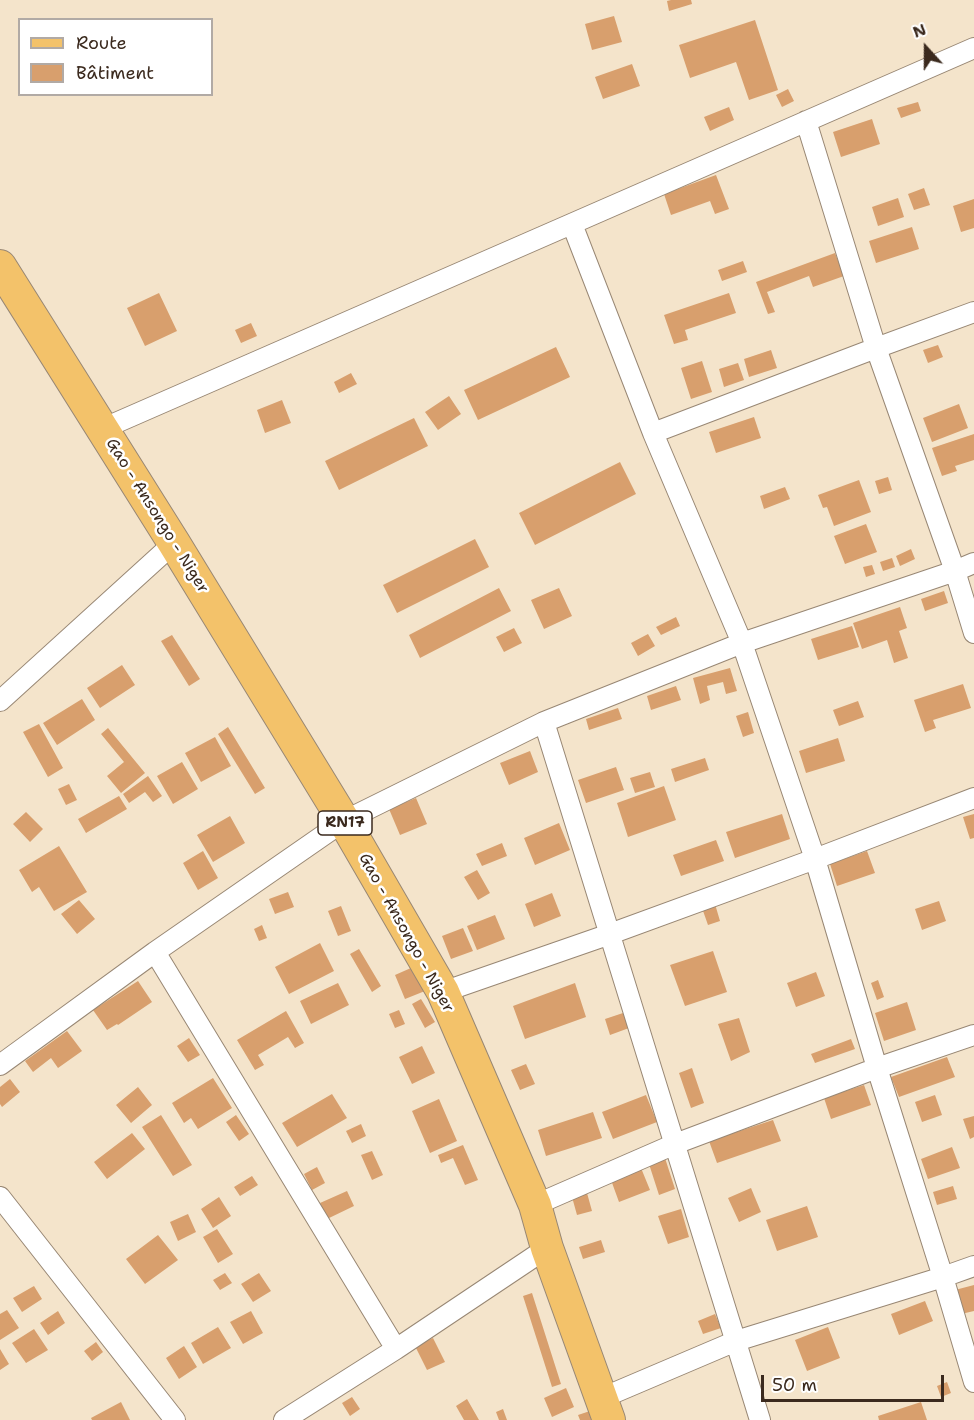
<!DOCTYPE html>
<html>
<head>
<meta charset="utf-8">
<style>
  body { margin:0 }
  #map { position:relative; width:974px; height:1420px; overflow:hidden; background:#f4e4cb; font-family:"Shantell Sans",sans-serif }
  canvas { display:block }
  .legend { position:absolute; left:18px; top:18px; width:195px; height:78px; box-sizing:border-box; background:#fff; border:2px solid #b1aaa5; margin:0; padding:8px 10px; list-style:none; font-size:18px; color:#3b2a1e }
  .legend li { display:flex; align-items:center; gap:12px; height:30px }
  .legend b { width:30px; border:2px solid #b1aaa5 }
  .north { position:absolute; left:896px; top:18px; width:60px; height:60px; -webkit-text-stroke:4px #fff; paint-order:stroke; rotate:339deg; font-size:16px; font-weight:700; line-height:24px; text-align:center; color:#3b2a1e }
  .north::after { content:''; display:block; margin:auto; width:21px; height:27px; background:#3b2a1e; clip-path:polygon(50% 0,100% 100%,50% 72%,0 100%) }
  .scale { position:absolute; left:761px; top:1375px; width:183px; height:27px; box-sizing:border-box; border:3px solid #3b2a1e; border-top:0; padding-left:8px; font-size:18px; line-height:21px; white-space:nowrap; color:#3b2a1e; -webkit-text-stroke:4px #fff; paint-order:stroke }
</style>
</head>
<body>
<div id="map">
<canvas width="974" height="1420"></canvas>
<ul class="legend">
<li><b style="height:8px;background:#f3c26a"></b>Route</li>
<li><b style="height:16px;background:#d89f6d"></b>Bâtiment</li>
</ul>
<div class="north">N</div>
<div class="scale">50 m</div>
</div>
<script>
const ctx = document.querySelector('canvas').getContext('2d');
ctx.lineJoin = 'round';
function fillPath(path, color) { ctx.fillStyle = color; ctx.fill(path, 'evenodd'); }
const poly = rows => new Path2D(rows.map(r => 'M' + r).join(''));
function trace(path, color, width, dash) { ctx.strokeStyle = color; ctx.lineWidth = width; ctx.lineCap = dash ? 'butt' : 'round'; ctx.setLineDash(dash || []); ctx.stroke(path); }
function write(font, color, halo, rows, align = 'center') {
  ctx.font = font + ' "Shantell Sans",sans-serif'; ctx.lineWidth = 5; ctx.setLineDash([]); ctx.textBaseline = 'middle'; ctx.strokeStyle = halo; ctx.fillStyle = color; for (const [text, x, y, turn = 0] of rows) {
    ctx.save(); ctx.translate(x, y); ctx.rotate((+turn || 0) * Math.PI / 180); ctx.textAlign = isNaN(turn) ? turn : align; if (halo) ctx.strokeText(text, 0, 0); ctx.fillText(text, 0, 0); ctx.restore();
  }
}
const building = poly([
  [671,0,691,0,692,4,669,11,667,1],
  [614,16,622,42,592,50,585,24],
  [755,20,778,90,749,100,736,62,690,78,679,45],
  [632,64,640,86,603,99,595,77],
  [788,89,794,101,782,107,776,95],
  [918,102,921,111,901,118,897,108],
  [729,107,734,120,710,131,704,117],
  [872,119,880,144,841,157,833,132],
  [716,175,729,209,715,214,710,201,671,215,664,194],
  [924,188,930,205,914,210,908,194],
  [898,198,904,217,878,226,872,207],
  [974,199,974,228,961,232,953,206],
  [912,227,919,249,876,263,869,241],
  [835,253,844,276,813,287,809,276,767,292,775,312,768,314,756,282],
  [743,261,747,272,722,281,718,270],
  [159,293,177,331,145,346,127,308],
  [729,293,736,313,685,330,688,340,674,344,664,315],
  [251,323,257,336,241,343,235,330],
  [938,345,943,357,928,363,923,350],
  [556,347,570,377,478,420,464,390],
  [771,350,777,368,749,377,744,359],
  [702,361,712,392,691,399,681,368],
  [738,363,744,380,724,387,719,369],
  [351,373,357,384,339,393,334,382],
  [449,396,461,414,438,430,425,412],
  [282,400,291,423,265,433,257,410],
  [959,404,968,428,932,442,923,418],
  [754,417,761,438,716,453,709,432],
  [414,418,428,446,339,490,325,461],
  [974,434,974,460,955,466,957,471,942,476,932,448],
  [620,462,636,494,535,545,519,513],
  [888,477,892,490,879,494,875,481],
  [859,480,871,512,834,526,827,507,823,508,818,495],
  [785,487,790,499,764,509,760,496],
  [866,524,877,552,845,564,834,536],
  [475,539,489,567,397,613,383,585],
  [911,549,915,559,900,566,896,556],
  [892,558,895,567,883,571,880,562],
  [872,565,875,574,866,577,863,567],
  [499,588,511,611,420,658,409,635],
  [559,588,572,616,544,629,531,600],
  [944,591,948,603,925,611,921,599],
  [900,607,907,628,899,631,908,658,894,663,887,640,862,649,853,623],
  [676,617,680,626,661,635,656,627],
  [852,626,859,647,818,660,811,639],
  [514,628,522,643,504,652,496,637],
  [648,634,655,646,638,656,631,643],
  [172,635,200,679,189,686,161,641],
  [122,665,135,685,100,708,87,688],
  [730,668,737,691,726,694,723,682,707,686,710,700,700,704,693,678],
  [963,684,971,708,933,720,936,728,925,732,914,700],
  [676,686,681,700,651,710,647,696],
  [82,699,95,720,57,745,43,723],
  [858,701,864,717,839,726,833,710],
  [618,708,622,719,589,730,586,719],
  [748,712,754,733,743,737,736,716],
  [39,724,63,768,48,777,23,732],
  [228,727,265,788,255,794,218,734],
  [108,728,145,773,121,793,107,776,124,762,101,734],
  [215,737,231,766,201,782,185,753],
  [838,738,845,761,806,773,799,751],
  [530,751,538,772,509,785,500,763],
  [705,758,709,770,675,782,671,769],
  [182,762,198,789,173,804,157,776],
  [616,767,624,790,586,803,578,780],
  [650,772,655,787,635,793,630,778],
  [148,776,162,796,153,802,145,792,129,803,123,794],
  [69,784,77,800,66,805,58,789],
  [664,786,676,820,628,837,617,803],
  [119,796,127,809,86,833,78,819],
  [416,798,427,824,400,835,389,809],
  [26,812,43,829,30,842,13,824],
  [782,814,790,839,735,858,726,832],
  [974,814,974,838,970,839,963,817],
  [230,816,245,843,213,862,197,835],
  [559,823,570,850,535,865,524,838],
  [716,840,724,861,681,876,673,855],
  [502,843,507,856,482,866,476,854],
  [59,846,87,892,54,911,39,887,32,892,19,870],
  [203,851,218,878,198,890,183,863],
  [867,851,875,873,837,886,830,864],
  [477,870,490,893,478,900,464,877],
  [288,892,294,907,275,914,269,899],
  [552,893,561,916,534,927,525,904],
  [79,900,95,919,77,934,61,914],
  [939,901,946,921,922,930,915,909],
  [715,904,720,921,708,925,702,908],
  [341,906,351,931,338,936,328,911],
  [495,915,505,939,477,950,467,926],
  [262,925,267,938,259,941,254,929],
  [463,928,473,951,451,959,442,936],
  [320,943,334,971,289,994,275,967],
  [359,949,381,986,372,992,350,954],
  [713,951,727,992,685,1006,670,965],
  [420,964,430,989,405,999,395,975],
  [816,972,825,996,796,1007,787,983],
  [878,980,884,997,877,1000,871,983],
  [138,981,152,1002,118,1025,117,1024,107,1030,93,1010],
  [338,983,349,1005,311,1024,300,1001],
  [575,983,586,1017,525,1039,513,1006],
  [421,999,435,1022,425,1028,412,1004],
  [907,1002,916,1030,884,1041,875,1013],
  [399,1010,405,1024,395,1028,389,1014],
  [286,1011,304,1043,295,1048,288,1037,258,1055,264,1065,255,1070,237,1040],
  [623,1013,629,1028,610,1035,605,1019],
  [739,1018,750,1052,731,1061,718,1024],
  [67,1031,82,1051,58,1068,51,1058,33,1072,25,1061],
  [189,1038,200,1055,188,1062,177,1046],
  [851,1039,855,1049,815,1063,811,1054],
  [422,1046,435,1073,412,1084,399,1057],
  [947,1057,955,1077,899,1097,891,1077],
  [526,1064,535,1084,520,1090,511,1070],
  [692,1068,704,1103,691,1108,679,1073],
  [213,1078,232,1108,198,1129,191,1118,184,1123,172,1103],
  [10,1079,20,1092,2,1107,0,1104,0,1087],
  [864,1085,871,1105,831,1119,824,1098],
  [138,1087,152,1105,131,1123,116,1105],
  [332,1094,347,1118,297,1147,282,1123],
  [646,1095,657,1122,613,1139,602,1112],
  [935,1095,942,1115,922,1122,915,1102],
  [439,1099,457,1141,430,1153,412,1111],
  [593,1112,602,1138,546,1156,538,1130],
  [161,1115,192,1165,173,1176,142,1127],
  [236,1115,249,1134,239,1141,226,1122],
  [974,1116,974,1137,970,1139,963,1119],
  [773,1120,781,1141,717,1163,709,1141],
  [361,1124,366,1136,352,1143,346,1131],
  [132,1133,145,1149,107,1179,94,1162],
  [463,1145,478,1180,465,1185,453,1158,441,1163,438,1155],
  [952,1147,960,1168,928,1179,921,1159],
  [372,1151,383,1175,372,1180,361,1155],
  [665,1158,675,1189,659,1195,649,1164],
  [317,1167,325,1183,312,1190,304,1174],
  [641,1168,650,1190,619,1202,611,1180],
  [252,1176,258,1185,240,1196,234,1187],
  [953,1186,957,1199,937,1205,933,1192],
  [751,1188,761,1212,739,1222,728,1198],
  [347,1191,354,1206,327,1219,320,1203],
  [587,1193,592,1211,577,1215,572,1197],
  [219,1197,231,1216,213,1228,201,1209],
  [807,1206,818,1237,777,1251,766,1220],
  [681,1209,689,1237,668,1244,658,1216],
  [188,1214,196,1232,178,1241,170,1222],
  [217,1229,233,1254,218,1263,203,1237],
  [158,1235,178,1260,145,1284,126,1259],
  [601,1240,605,1252,583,1259,579,1247],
  [225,1273,232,1283,220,1290,213,1280],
  [259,1273,271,1291,253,1302,241,1284],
  [974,1285,974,1311,961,1314,955,1290],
  [34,1286,42,1299,22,1312,13,1298],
  [532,1293,561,1384,552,1387,523,1296],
  [925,1301,933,1321,899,1335,891,1314],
  [7,1310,19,1328,0,1340,0,1314],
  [58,1311,65,1323,48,1335,40,1323],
  [251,1311,263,1333,243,1344,230,1322],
  [715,1314,721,1328,703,1334,698,1321],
  [218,1327,231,1348,203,1364,191,1343],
  [828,1327,840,1358,807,1371,795,1340],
  [34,1329,48,1350,26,1363,12,1343],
  [433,1338,445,1362,427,1370,415,1346],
  [96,1342,103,1352,92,1361,84,1351],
  [184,1346,197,1367,179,1379,166,1358],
  [0,1349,9,1364,0,1370],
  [947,1382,951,1393,941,1397,937,1386],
  [566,1388,574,1407,552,1417,544,1398],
  [352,1397,360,1409,350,1416,342,1403],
  [467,1399,479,1420,464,1420,456,1406],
  [121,1402,130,1420,92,1420,91,1418],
  [921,1402,927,1420,879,1420,878,1416],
  [503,1409,507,1420,499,1420,496,1412],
  [593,1410,597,1420,580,1420,578,1415]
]);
const minor = poly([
  [806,121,876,348,955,571,974,633],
  [572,224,653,433,742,643,815,859,877,1068,943,1277,974,1382],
  [102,429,974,48],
  [653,433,876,348,974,312],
  [0,701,174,543],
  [544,722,760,1420],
  [155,952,396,1349],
  [443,992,610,934,815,859,974,798],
  [0,1065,155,952,344,821,544,722,742,643,955,571,974,563],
  [0,1197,175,1420],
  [535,1205,675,1144,877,1068,974,1035],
  [602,1398,736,1341,943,1277,974,1266],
  [284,1420,396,1349,547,1248]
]);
const primary = poly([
  [0,266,174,543,344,821,443,992,535,1205,547,1248,609,1420]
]);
const shields = [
  [345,823,54]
];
const shieldNames = [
  ["RN17",345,823]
];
const streetNames = [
  ["Gao - Ansongo - Niger",157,516,58],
  ["Gao - Ansongo - Niger",406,933,61]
];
fillPath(building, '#d89f6d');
trace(minor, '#988774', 22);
trace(primary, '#988774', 34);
trace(minor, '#fff', 20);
trace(primary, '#f3c26a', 32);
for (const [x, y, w] of shields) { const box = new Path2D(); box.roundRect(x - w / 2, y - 12, w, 24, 4.5); ctx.fillStyle = '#fff'; ctx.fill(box); trace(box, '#3b2a1e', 1.5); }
write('bold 15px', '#3b2a1e', null, shieldNames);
write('16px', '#3b2a1e', '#fff', streetNames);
</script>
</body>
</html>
